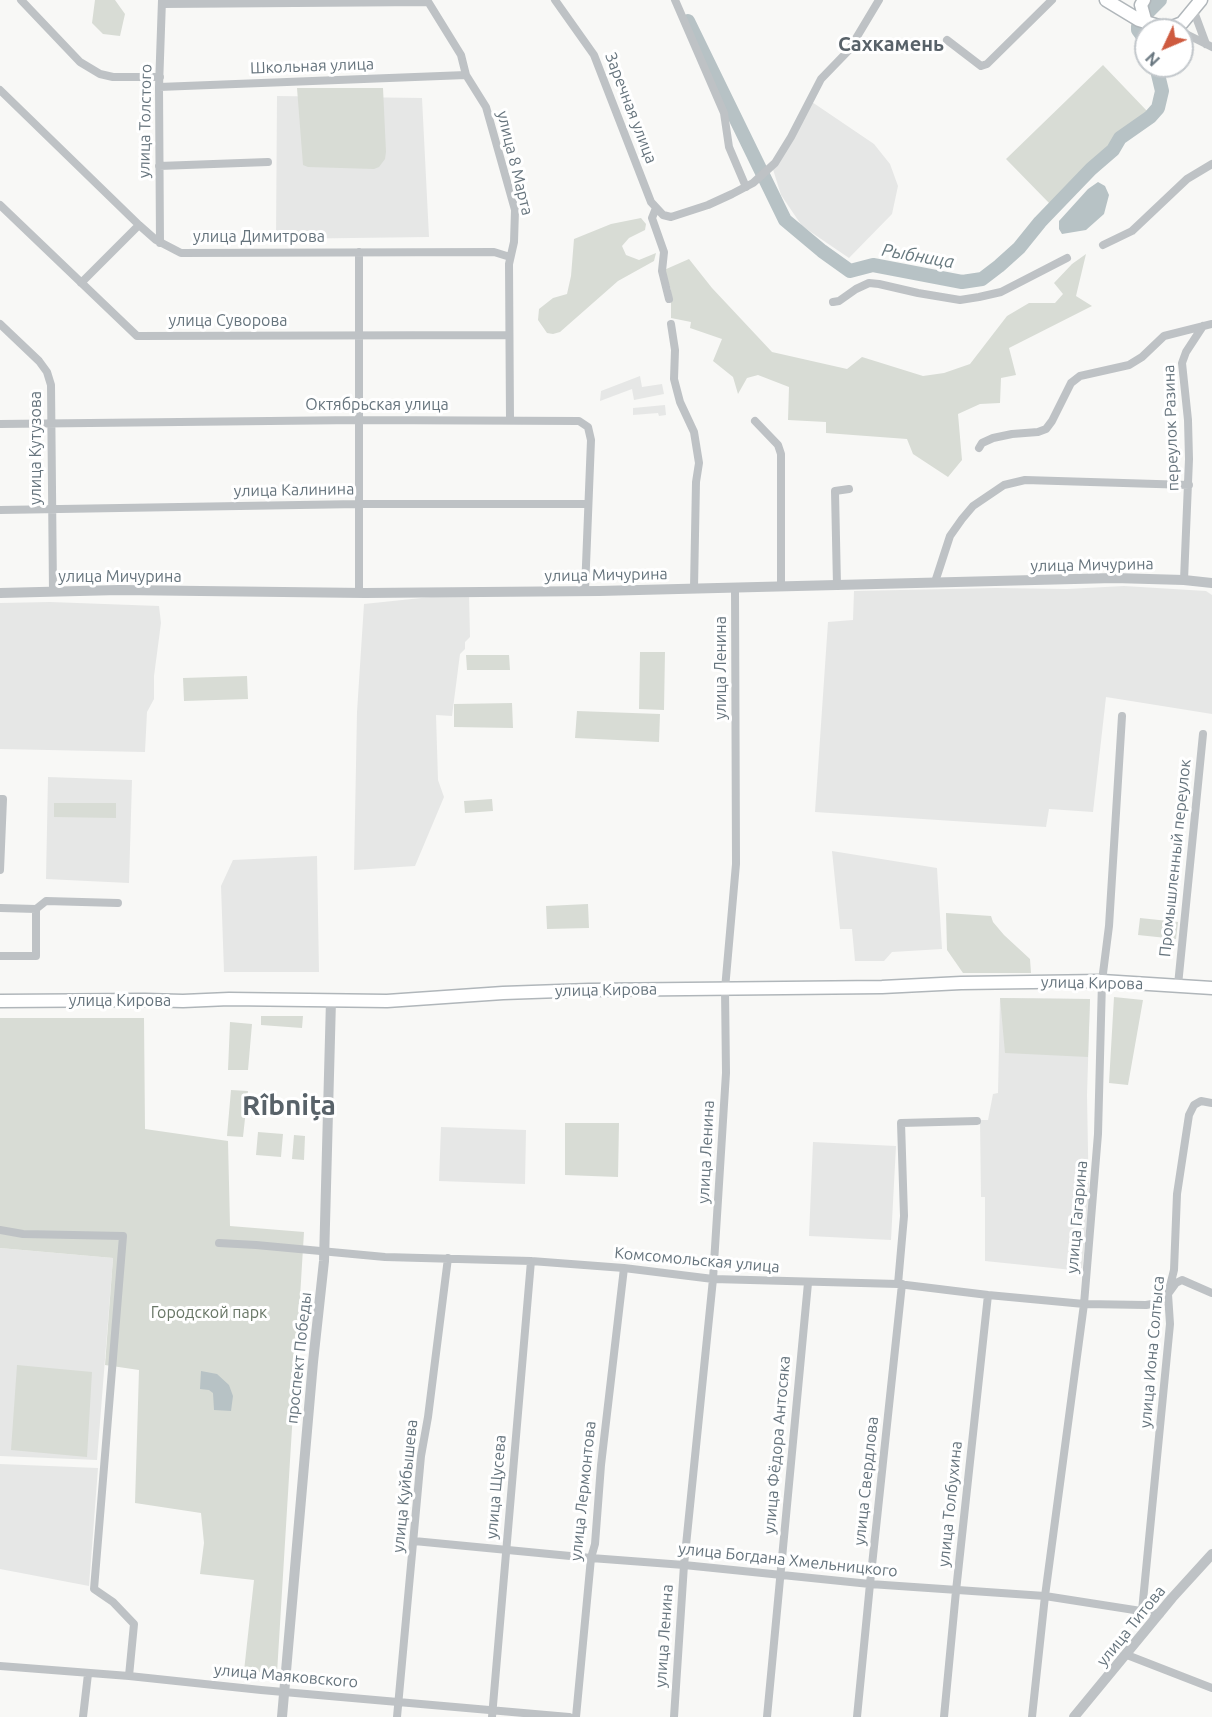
<!DOCTYPE html>
<html>
<head>
<meta charset="utf-8">
<style>
  body { margin:0 }
  #map { position:relative; width:1212px; height:1717px; overflow:hidden; background:#f8f8f6; font-family:Ubuntu,sans-serif }
  canvas { display:block }
  .north { position:absolute; left:1134px; top:18px; width:60px; height:60px; box-sizing:border-box; background:#fff; border:2px solid #c2c7cb; border-radius:50%; rotate:226deg; font-size:16px; font-weight:700; line-height:24px; text-align:center; color:#66747d }
  .north::after { content:''; display:block; margin:auto; width:21px; height:27px; background:#ce5b40; clip-path:polygon(50% 0,100% 100%,50% 72%,0 100%) }
</style>
</head>
<body>
<div id="map">
<canvas width="1212" height="1717"></canvas>
<div class="north">N</div>
</div>
<script>
const ctx = document.querySelector('canvas').getContext('2d');
ctx.lineJoin = 'round';
function fillPath(path, color) { ctx.fillStyle = color; ctx.fill(path, 'evenodd'); }
const poly = rows => new Path2D(rows.map(r => 'M' + r).join(''));
function trace(path, color, width, dash) { ctx.strokeStyle = color; ctx.lineWidth = width; ctx.lineCap = dash ? 'butt' : 'round'; ctx.setLineDash(dash || []); ctx.stroke(path); }
function write(font, color, halo, rows, align = 'center') {
  ctx.font = font + ' Ubuntu,sans-serif'; ctx.lineWidth = 6; ctx.setLineDash([]); ctx.textBaseline = 'middle'; ctx.strokeStyle = halo; ctx.fillStyle = color; for (const [text, x, y, turn = 0] of rows) {
    ctx.save(); ctx.translate(x, y); ctx.rotate((+turn || 0) * Math.PI / 180); ctx.textAlign = isNaN(turn) ? turn : align; if (halo) ctx.strokeText(text, 0, 0); ctx.fillText(text, 0, 0); ctx.restore();
  }
}
const built = poly([
  [277,96,422,98,429,237,276,239],
  [812,102,874,144,890,164,898,186,892,214,849,258,802,226,781,195,771,163],
  [640,376,642,387,662,384,664,394,634,400,632,389,600,401,601,391],
  [665,405,666,415,659,416,658,413,633,415,633,408],
  [1124,586,1206,591,1212,595,1212,714,1106,697,1093,812,1049,809,1046,827,815,812,828,622,853,620,854,591,996,588,1067,589],
  [469,593,470,637,465,642,465,649,460,654,452,716,436,715,438,780,444,797,415,866,354,870,357,712,364,604],
  [50,602,159,606,161,623,154,676,154,699,147,712,145,752,0,749,0,603],
  [48,777,132,780,129,883,46,879],
  [832,851,937,868,942,949,892,952,884,961,855,961,852,929,840,929],
  [317,856,319,972,224,972,221,886,233,860],
  [1000,998,1090,999,1087,1095,1089,1206,1082,1271,985,1261,985,1197,981,1197,980,1120,988,1120,993,1094,998,1093],
  [441,1127,526,1130,525,1184,439,1181],
  [813,1142,896,1146,891,1240,809,1236],
  [0,1248,113,1258,97,1460,0,1456],
  [0,1464,98,1468,89,1586,0,1569]
]);
const green = poly([
  [95,0,115,0,125,14,120,36,103,34,92,23],
  [1103,65,1147,111,1050,204,1006,159],
  [297,88,383,88,386,152,385,159,379,167,374,169,308,167,303,165],
  [641,218,646,224,645,230,629,238,622,246,626,255,639,260,656,253,654,261,618,281,560,332,553,334,547,333,538,320,539,309,553,298,567,294,571,276,574,239,611,224],
  [1086,254,1076,296,1092,306,1009,348,1016,375,1001,378,1000,403,980,404,958,414,962,460,948,477,913,454,907,439,826,433,826,422,788,420,789,387,758,375,747,378,738,394,733,377,713,361,722,339,690,328,691,322,671,318,671,290,664,270,689,259,712,288,772,352,847,369,862,357,923,376,944,373,970,364,1007,316,1029,303,1055,303,1063,294,1054,283,1072,264],
  [640,652,665,652,664,710,639,709],
  [466,655,509,655,510,670,467,670],
  [247,676,248,699,184,701,183,678],
  [512,703,513,728,454,727,454,704],
  [577,711,660,714,659,742,575,738],
  [492,799,493,811,465,813,464,801],
  [54,803,116,803,116,818,54,817],
  [588,904,589,928,547,929,546,906],
  [946,913,991,916,993,922,1004,935,1030,959,1031,973,963,973,947,950],
  [1140,918,1178,922,1176,939,1138,935],
  [1114,997,1143,1000,1128,1085,1109,1083],
  [1000,998,1090,999,1088,1057,1005,1053],
  [261,1016,303,1016,302,1028,261,1025],
  [0,1018,144,1018,145,1129,228,1141,230,1226,304,1232,277,1673,244,1671,254,1580,200,1574,204,1543,201,1513,135,1503,139,1370,105,1365,113,1258,0,1248],
  [230,1022,252,1024,248,1070,228,1070],
  [231,1090,248,1091,243,1137,227,1136],
  [565,1123,619,1123,618,1177,565,1175],
  [258,1132,283,1134,281,1157,256,1155],
  [294,1135,305,1136,304,1160,292,1159],
  [17,1365,92,1372,87,1457,11,1450]
]);
const water = poly([
  [1098,182,1105,186,1109,195,1104,214,1086,230,1062,234,1059,229,1059,221,1088,189],
  [201,1371,217,1374,229,1385,233,1396,231,1411,214,1410,213,1393,209,1390,200,1389]
]);
const river = poly([
  [1148,12,1160,0],
  [688,21,785,220,822,251,850,271,873,265,962,282,982,279,999,266,1019,248,1040,222,1091,169,1113,150,1120,138,1150,117,1158,108,1162,91,1156,66],
  [1138,26,1138,30,1146,41]
]);
const minor = poly([
  [21,0,80,62,100,74,113,77,160,77],
  [427,0,461,55,466,75,486,107,515,210,514,242,509,264,510,420],
  [555,0,594,55,651,202,663,215,671,217,708,205,732,194,753,183,775,163,791,137,821,79,849,50,879,0],
  [675,0,724,113,729,147,746,187],
  [162,4,428,2],
  [1193,9,1206,44],
  [1182,32,1212,47],
  [947,40,981,66,987,64,1052,0],
  [159,87,466,75],
  [0,90,139,225,156,240,181,253,494,252,510,257],
  [159,166,268,162],
  [0,205,137,336,509,335],
  [656,208,652,218,664,252,662,271,669,299],
  [160,243,159,87,162,0],
  [1103,245,1132,231,1187,179,1212,164],
  [359,252,359,592],
  [81,283,139,225],
  [833,302,839,301,856,289,869,283,879,284,918,293,960,300,979,297,1001,292,1067,258],
  [0,324,39,361,47,372,51,385,53,592],
  [671,324,675,350,674,379,680,402,694,432,699,463,696,482,694,588],
  [755,421,778,445,781,454,781,587],
  [0,424,359,420,579,421,588,427,591,440,585,590],
  [979,448,982,443,993,438,1012,434,1038,432,1046,429,1052,421,1071,383,1080,376,1129,365,1142,357,1164,336,1212,324],
  [0,510,359,504,588,504],
  [1184,580,1189,459,1188,420,1182,363,1186,352,1203,326],
  [935,582,950,536,962,519,973,506,1004,485,1025,480,1189,485],
  [837,586,835,491,849,489],
  [0,799,3,799,0,870],
  [0,908,36,909],
  [0,956,36,956,36,909,46,901,118,903],
  [1178,985,1203,734],
  [0,1230,23,1234,123,1236,94,1589,113,1602,134,1624,129,1676],
  [219,1243,256,1245,385,1257,531,1261,624,1268,713,1279,898,1284,988,1295,1084,1304,1146,1305,1158,1303,1168,1294,1176,1283,1182,1280,1212,1293],
  [898,1284,904,1216,901,1123,977,1121],
  [414,1541,591,1558,684,1565,870,1584,1045,1596,1160,1614],
  [1142,1611,1170,1324,1168,1294,1174,1270,1177,1194,1189,1115,1194,1105,1201,1101,1212,1103],
  [1127,1655,1212,1688],
  [0,1666,129,1676,261,1690,569,1717],
  [83,1717,88,1674],
  [397,1717,421,1456,428,1417,448,1258],
  [492,1717,531,1261],
  [576,1717,591,1558,595,1544,601,1465,624,1268],
  [674,1717,684,1565,713,1279,726,1073,725,989,736,864,735,587],
  [767,1717,808,1283],
  [857,1717,870,1584,902,1284],
  [944,1717,956,1591,988,1295],
  [1032,1717,1045,1596,1084,1304,1098,1134,1102,981,1109,926,1122,716]
]);
const tertiary = poly([
  [0,593,119,590,365,593,599,591,1114,578,1184,580,1212,583],
  [282,1717,313,1362,324,1261,331,1000],
  [1074,1717,1172,1598,1212,1554]
]);
const secondary = poly([
  [1106,0,1139,20,1162,27,1172,27,1182,23,1201,0],
  [1144,0,1141,5,1146,23],
  [0,1001,145,1000,183,1001,229,999,387,1001,503,993,589,990,882,987,961,983,1102,981,1212,988]
]);
const streetNames = [
  ["Школьная улица",312,66,-2],
  ["Заречная улица",631,108,69],
  ["улица Толстого",145,121,-89],
  ["улица 8 Марта",515,163,76],
  ["улица Димитрова",259,237],
  ["улица Суворова",228,321],
  ["Октябрьская улица",377,405],
  ["переулок Разина",1171,428,-92],
  ["улица Кутузова",36,448,-90],
  ["улица Калинина",294,490,-1],
  ["улица Мичурина",1092,565,-1],
  ["улица Мичурина",606,575,-1],
  ["улица Мичурина",120,577],
  ["улица Ленина",721,668,-90],
  ["Промышленный переулок",1175,858,-84],
  ["улица Кирова",1092,983,1],
  ["улица Кирова",606,990,-1],
  ["улица Кирова",120,1001],
  ["улица Ленина",706,1152,-87],
  ["улица Гагарина",1077,1217,-85],
  ["Комсомольская улица",697,1260,5],
  ["улица Иона Солтыса",1152,1352,-85],
  ["проспект Победы",299,1358,-84],
  ["улица Фёдора Антосяка",777,1445,-85],
  ["улица Свердлова",866,1481,-84],
  ["улица Куйбышева",405,1486,-84],
  ["улица Щусева",496,1487,-85],
  ["улица Лермонтова",583,1491,-84],
  ["улица Толбухина",950,1504,-84],
  ["улица Богдана Хмельницкого",788,1560,6],
  ["улица Титова",1131,1626,-51],
  ["улица Ленина",664,1636,-86],
  ["улица Маяковского",286,1676,5]
];
const parkNames = [
  ["Городской парк",209,1313]
];
const waterNames = [
  ["Рыбница",918,256,10]
];
const quarterNames = [
  ["Сахкамень",891,44]
];
const townNames = [
  ["Rîbnița",289,1106]
];
fillPath(built, '#e6e7e6');
fillPath(green, '#d8dcd5');
fillPath(water, '#b7c2c5');
trace(river, '#b7c2c5', 14);
trace(secondary, '#b0b6ba', 15);
trace(minor, '#bec2c5', 8);
trace(tertiary, '#bec2c5', 10);
trace(secondary, '#fff', 12);
write('16px', '#66747d', '#fff', streetNames);
write('16px', '#687665', '#fff', parkNames);
write('italic 18px', '#67797f', '#fff', waterNames);
write('bold 20px', '#586269', '#fff', quarterNames);
write('bold 28px', '#586269', '#fff', townNames);
</script>
</body>
</html>
